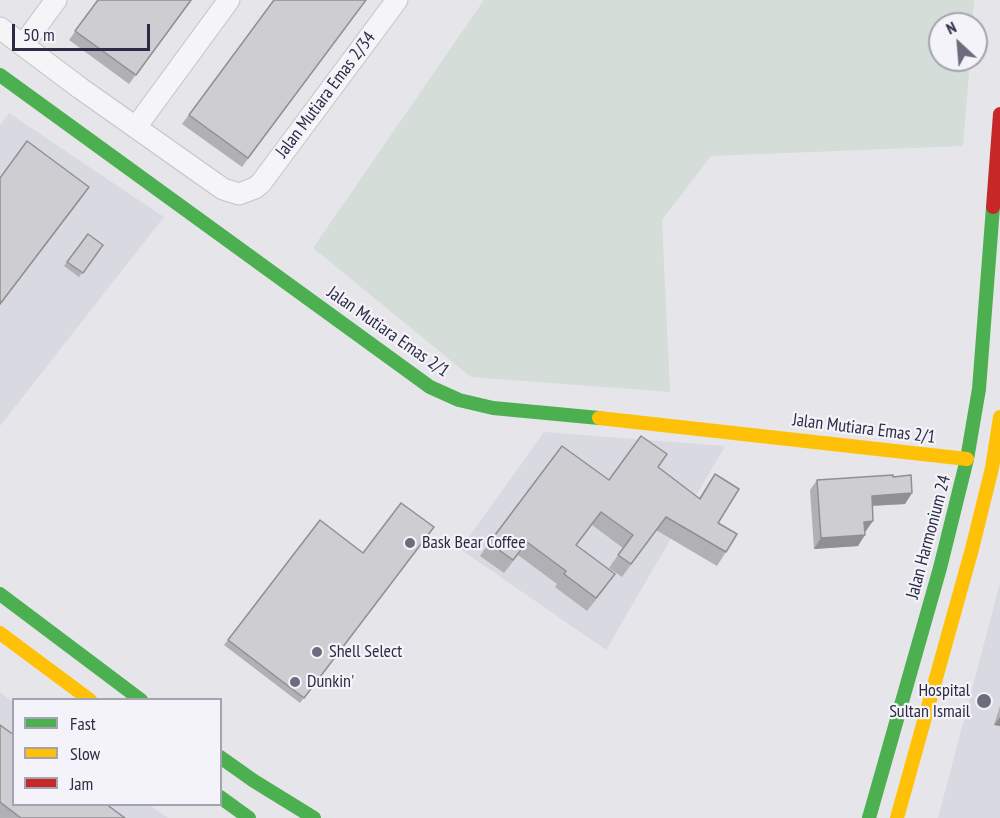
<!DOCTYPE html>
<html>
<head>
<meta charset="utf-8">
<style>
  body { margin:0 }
  #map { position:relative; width:1000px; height:818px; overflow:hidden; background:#e6e6ea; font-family:"PT Sans Narrow",sans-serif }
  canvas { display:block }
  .legend { position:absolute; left:12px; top:698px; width:210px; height:108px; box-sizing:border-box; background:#f4f3f9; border:2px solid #a4a3b1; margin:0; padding:8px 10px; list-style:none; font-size:18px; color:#2c2b44 }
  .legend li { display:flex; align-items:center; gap:12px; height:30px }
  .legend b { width:30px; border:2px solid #a4a3b1 }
  .north { position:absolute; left:928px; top:12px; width:60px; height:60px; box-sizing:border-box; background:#f4f3f9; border:2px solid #a4a3b1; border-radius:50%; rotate:334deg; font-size:16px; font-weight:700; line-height:24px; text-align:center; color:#2c2b44 }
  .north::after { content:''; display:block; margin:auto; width:21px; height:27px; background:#6d6c7e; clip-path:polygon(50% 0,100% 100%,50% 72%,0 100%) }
  .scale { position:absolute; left:12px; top:24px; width:138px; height:27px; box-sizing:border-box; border:3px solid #2c2b44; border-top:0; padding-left:8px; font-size:18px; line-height:21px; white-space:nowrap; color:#2c2b44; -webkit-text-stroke:4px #f4f3f9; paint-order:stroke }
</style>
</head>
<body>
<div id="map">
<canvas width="1000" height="818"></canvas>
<ul class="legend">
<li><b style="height:8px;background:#4caf50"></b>Fast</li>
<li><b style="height:8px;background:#ffc107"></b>Slow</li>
<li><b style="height:8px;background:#c62828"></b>Jam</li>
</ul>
<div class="north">N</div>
<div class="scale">50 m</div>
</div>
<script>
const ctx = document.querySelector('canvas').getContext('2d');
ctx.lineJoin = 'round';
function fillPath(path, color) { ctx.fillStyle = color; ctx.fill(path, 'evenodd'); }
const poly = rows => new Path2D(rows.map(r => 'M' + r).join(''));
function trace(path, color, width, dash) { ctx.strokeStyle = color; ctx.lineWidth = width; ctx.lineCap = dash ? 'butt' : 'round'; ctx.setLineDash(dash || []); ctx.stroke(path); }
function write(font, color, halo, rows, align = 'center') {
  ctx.font = font + ' "PT Sans Narrow",sans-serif'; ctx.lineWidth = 4.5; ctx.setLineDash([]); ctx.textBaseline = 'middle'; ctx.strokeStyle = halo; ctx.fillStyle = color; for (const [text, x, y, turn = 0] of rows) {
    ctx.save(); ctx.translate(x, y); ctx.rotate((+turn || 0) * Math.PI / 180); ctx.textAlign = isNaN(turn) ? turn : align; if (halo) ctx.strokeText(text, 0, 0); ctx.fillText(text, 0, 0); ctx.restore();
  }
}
const built = poly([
  [9,113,164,217,0,426,0,125],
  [544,432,725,446,606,650,460,549],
  [1000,583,1000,818,938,818],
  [0,692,13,702,14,804,150,805,168,818,0,818]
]);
const green = poly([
  [484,0,974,0,972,24,940,24,940,60,970,60,963,146,711,156,662,220,670,392,471,377,313,248]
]);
const street = poly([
  [0,28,80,88,223,189,239,194,255,188,261,183,397,0],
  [23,45,56,0],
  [136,127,229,0]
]);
const fast = poly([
  [0,75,430,387,459,400,493,408,599,418],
  [0,594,141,700],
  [220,757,254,781,314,818],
  [220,797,249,818],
  [869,818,940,568,967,459,979,389,993,207]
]);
const slow = poly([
  [599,418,967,459],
  [0,633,90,700],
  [897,818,972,549,992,468,1000,417]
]);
const jam = poly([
  [993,207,1000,114]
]);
const wall = poly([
  [98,0,192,0,129,84,69,40],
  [274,0,366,0,242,167,182,124],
  [88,234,103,245,79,277,64,266],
  [658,467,699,498,715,474,718,523,726,552,717,566,656,530,622,577,609,568,623,548,592,525,576,546,606,587,587,611,555,587,557,584,518,555,504,573,480,556,489,543,609,480],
  [893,477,912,493,905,504,872,506,866,531,865,531,858,546,814,549,810,490,817,480],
  [320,520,363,553,434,527,300,703,224,645],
  [1000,706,1000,726,994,725],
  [0,725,125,818,0,818]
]);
const shadedWall = poly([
  [89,187,80,200,0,305,0,304],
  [912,493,905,504,865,506,872,496],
  [873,521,866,531,857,532,864,522],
  [865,535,858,546,814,549,821,538],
  [1000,717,1000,726,994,725]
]);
const building = poly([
  [98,0,191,0,136,75,75,31,98,0],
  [274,0,366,0,248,158,189,115,274,0],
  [27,141,89,187,0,304,0,178,27,141],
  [88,234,103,245,83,273,67,262,88,234],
  [641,436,667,454,658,467,700,499,715,474,739,489,718,523,737,534,726,552,666,517,631,564,618,555,633,535,601,512,576,545,615,574,596,598,564,574,566,571,527,542,513,560,489,543,562,446,609,480,641,436],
  [893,475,893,477,911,475,912,493,872,496,873,521,864,522,865,535,821,538,817,480,893,475],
  [401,503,434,527,304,698,228,640,320,520,363,553,401,503],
  [0,725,14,735,14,804,106,804,125,818,21,818,0,802,0,725]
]);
const markers = [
  [410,543,6,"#6d6c7e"],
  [317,652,6,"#6d6c7e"],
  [295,682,6,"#6d6c7e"],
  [984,701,8,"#6d6c7e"]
];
const streetNames = [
  ["Jalan Mutiara Emas 2/34",326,95,-53],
  ["Jalan Mutiara Emas 2/1",388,332,35],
  ["Jalan Mutiara Emas 2/1",864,429,7],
  ["Jalan Harmonium 24",929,537,-75]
];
const poiNames = [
  ["Bask Bear Coffee",422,543],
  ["Shell Select",329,652],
  ["Dunkin'",307,682],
  ["Hospital",970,691,"right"],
  ["Sultan Ismail",970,712,"right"]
];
fillPath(built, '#d9d9e2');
fillPath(green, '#d4ddd7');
trace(street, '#c3c3c8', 23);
trace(street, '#f5f5f7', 21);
trace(fast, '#4caf50', 14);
trace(slow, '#ffc107', 14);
trace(jam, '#c62828', 14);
fillPath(wall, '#b0b0b5');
fillPath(shadedWall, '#909093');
fillPath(building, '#cdcdd2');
trace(building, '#909093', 1.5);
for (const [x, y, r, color] of markers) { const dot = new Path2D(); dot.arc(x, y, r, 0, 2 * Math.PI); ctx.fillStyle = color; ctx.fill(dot); trace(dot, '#f4f3f9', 2); }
write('18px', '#2c2b44', '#f4f3f9', streetNames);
write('18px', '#2c2b44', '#f4f3f9', poiNames, 'left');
</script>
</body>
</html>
